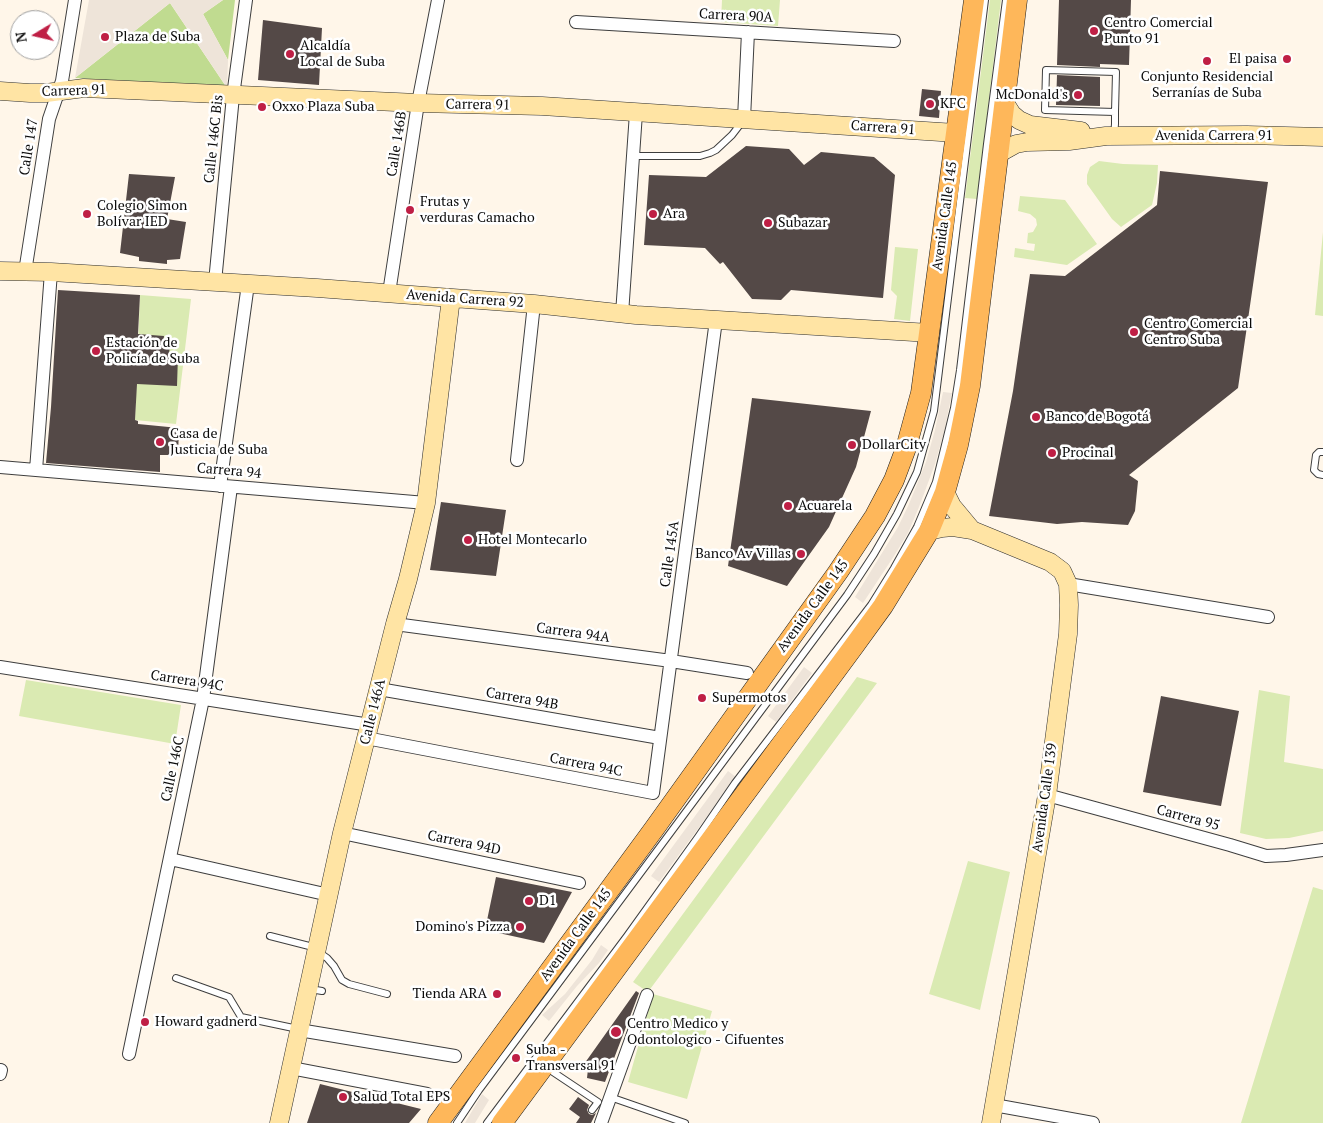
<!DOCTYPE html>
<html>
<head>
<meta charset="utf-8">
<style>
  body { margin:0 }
  #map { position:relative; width:1323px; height:1123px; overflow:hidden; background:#fff6e9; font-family:"PT Serif",serif }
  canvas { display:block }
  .north { position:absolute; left:10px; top:10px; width:50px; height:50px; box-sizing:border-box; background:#fff; border:1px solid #9d9d9d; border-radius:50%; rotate:261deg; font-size:14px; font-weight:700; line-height:20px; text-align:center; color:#0b0b0b }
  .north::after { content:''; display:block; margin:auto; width:18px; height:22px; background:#bf1f45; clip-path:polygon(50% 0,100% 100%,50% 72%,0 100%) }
</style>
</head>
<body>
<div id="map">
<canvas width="1323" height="1123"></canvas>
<div class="north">N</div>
</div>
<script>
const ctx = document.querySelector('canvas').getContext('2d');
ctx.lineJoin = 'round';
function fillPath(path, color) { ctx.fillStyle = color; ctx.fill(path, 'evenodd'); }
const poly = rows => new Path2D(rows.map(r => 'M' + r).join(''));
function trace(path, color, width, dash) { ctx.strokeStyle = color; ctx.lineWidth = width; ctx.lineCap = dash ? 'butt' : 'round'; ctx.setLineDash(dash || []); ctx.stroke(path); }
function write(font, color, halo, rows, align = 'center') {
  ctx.font = font + ' "PT Serif",serif'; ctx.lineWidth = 5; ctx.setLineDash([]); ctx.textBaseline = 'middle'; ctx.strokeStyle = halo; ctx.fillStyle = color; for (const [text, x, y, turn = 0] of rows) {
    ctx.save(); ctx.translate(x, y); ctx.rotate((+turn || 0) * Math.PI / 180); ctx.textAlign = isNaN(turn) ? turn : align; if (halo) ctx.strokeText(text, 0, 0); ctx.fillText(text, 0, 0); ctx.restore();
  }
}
const green = poly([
  [722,0,780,0,778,26,721,22],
  [990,0,1001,0,977,199,965,198],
  [1099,161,1123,164,1158,165,1157,183,1152,205,1121,227,1112,219,1087,184,1087,175,1090,167],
  [1020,196,1065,200,1097,244,1067,265,1014,257,1015,248,1034,251,1035,244,1027,243,1028,233,1033,232,1037,225,1036,219,1030,214,1018,211],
  [1323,232,1323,316,1315,315],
  [895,247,918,249,910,321,894,319,897,296,891,290],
  [140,295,191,299,176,424,135,420],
  [857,677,877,683,648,992,633,982],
  [26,680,181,705,175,744,19,716],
  [1259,690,1290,696,1284,762,1323,769,1323,831,1289,838,1266,839,1240,833],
  [968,861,1010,872,980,1010,929,994],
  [1313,887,1323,890,1323,1123,1241,1123],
  [653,994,712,1011,687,1099,628,1082]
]);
const forest = poly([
  [223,0,235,0,228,60,203,14],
  [170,3,227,88,75,78]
]);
const plaza = poly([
  [89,0,223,0,203,14,228,60,227,88,170,3,75,78],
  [943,392,952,393,944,432,935,464,919,507,908,533,894,556,863,603,855,597,898,527,909,504,926,462,935,430],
  [804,667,812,673,776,722,768,716],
  [728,771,736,777,659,882,651,876],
  [601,945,608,950,599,963,577,986,549,1021,542,1015,565,994,592,960],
  [482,1094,489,1100,475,1123,465,1123]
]);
const building = poly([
  [1059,0,1131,0,1129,65,1100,64,1100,67,1057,65],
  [263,20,322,28,319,85,258,80],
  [1057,75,1100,77,1100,106,1056,105],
  [922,89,941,91,939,118,919,116],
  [746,146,789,149,804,165,821,152,874,157,895,175,883,298,791,290,781,300,752,299,723,262,720,264,705,248,644,245,649,175,706,177],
  [1160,171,1268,182,1238,388,1129,475,1138,481,1135,511,1128,525,1082,522,1057,524,989,516,1013,391,1030,274,1065,276,1157,205],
  [129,174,175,177,167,219,186,222,180,259,167,260,167,264,139,261,139,257,120,253],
  [58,290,140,295,138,334,164,336,163,346,170,346,169,354,178,355,177,386,137,384,135,420,138,421,138,424,179,428,178,455,160,455,160,472,46,463,51,407],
  [752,398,871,411,856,467,829,527,787,586,728,566],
  [441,502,506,510,496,576,430,570],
  [1161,696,1239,711,1221,806,1143,792],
  [496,877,572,892,544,943,485,930],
  [636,991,639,993,605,1082,587,1078,588,1069,582,1067],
  [320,1084,421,1109,409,1123,307,1123],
  [578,1097,589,1105,587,1110,589,1114,592,1115,596,1113,591,1123,576,1123,580,1117,569,1109]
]);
const lane = poly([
  [1114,135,1115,124,1115,112,1116,72,1046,70,1045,110,1115,112],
  [633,156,700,156,710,153,716,150,732,135,742,122],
  [1323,452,1319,452,1316,455,1314,470,1318,474,1323,475],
  [270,936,317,948,317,951,327,958,334,966,342,980,349,984,387,994],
  [176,978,229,997,241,1017,298,1029],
  [310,989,322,991],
  [547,1068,598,1102,592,1110],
  [610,1097,685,1123],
  [457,1123,479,1090,639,875,847,595,874,554,897,514,917,472,934,411,985,0],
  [487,1123,627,936,698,837,735,783,871,605,894,568,917,527,936,482,954,408,960,370,987,144,1006,0]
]);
const street = poly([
  [576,22,894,41],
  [744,119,748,32],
  [25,272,49,119,62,81,75,0],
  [215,282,233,96,246,0],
  [389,293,418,103,438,0],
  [622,314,636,113],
  [517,460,534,304],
  [0,467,426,503],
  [36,470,51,272],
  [220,486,248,284],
  [1068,584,1268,617],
  [395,624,671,661,747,673],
  [0,667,370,725],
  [379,689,660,738],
  [366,738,653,793,716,320],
  [1047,795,1230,845,1266,856,1286,855,1323,850],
  [342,833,579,883],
  [170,859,329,895],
  [299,1030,455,1056],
  [129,1054,203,699,231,487],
  [291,1068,427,1094],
  [0,1074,1,1070],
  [994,1105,1093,1123],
  [601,1123,647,995]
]);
const secondary = poly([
  [0,91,30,93,46,93,84,88,418,103,542,106,956,133],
  [1005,103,1012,114,1019,120,1030,125,1081,131],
  [998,154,1016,144,1027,142,1069,141,1106,136,1247,135,1323,137],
  [0,271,51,272,317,288,534,304,636,315,930,333],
  [945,492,952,506,972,530],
  [929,531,942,528,953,527,972,530,1050,562,1062,571,1068,584,1069,605,1068,634,1047,795,991,1123],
  [279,1123,342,833,395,624,408,579,426,503,451,298]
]);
const primary = poly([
  [438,1123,654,829,838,572,875,516,894,480,906,448,921,393,974,0],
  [502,1123,854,646,883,606,929,531,945,492,958,445,970,386,1017,0]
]);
const markers = [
  [1094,31,5,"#bf1f45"],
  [105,37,5,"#bf1f45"],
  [290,54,5,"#bf1f45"],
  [1287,59,5,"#bf1f45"],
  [1207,61,5,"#bf1f45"],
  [1078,95,5,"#bf1f45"],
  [930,104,5,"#bf1f45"],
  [262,107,5,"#bf1f45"],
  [410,210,5,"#bf1f45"],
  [87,214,5,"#bf1f45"],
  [653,214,5,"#bf1f45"],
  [768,223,5,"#bf1f45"],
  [1134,332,5,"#bf1f45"],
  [96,351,5,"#bf1f45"],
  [1036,417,5,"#bf1f45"],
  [160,442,5,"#bf1f45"],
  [852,445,5,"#bf1f45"],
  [1052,453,5,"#bf1f45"],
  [788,506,5,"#bf1f45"],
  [468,540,5,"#bf1f45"],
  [801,554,5,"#bf1f45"],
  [702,698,5,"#bf1f45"],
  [529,901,5,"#bf1f45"],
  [520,927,5,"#bf1f45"],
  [497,994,5,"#bf1f45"],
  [145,1022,5,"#bf1f45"],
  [616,1032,6,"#bf1f45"],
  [516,1058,5,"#bf1f45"],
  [343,1097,5,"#bf1f45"]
];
const streetNames = [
  ["Carrera 90A",736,16,3],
  ["Carrera 91",74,91,-2],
  ["Carrera 91",478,105,1],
  ["Carrera 91",883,128,4],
  ["Avenida Carrera 91",1214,136],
  ["Calle 146C Bis",214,139,-84],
  ["Calle 146B",397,144,-81],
  ["Calle 147",29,147,-81],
  ["Avenida Calle 145",945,216,-82],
  ["Avenida Carrera 92",465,299,4],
  ["Carrera 94",229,471,5],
  ["Calle 145A",670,554,-82],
  ["Avenida Calle 145",813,606,-54],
  ["Carrera 94A",573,633,8],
  ["Carrera 94C",187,681,9],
  ["Carrera 94B",522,699,10],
  ["Calle 146A",373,712,-76],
  ["Carrera 94C",586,765,11],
  ["Calle 146C",173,769,-78],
  ["Avenida Calle 139",1045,798,-82],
  ["Carrera 95",1188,818,15],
  ["Carrera 94D",464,843,12],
  ["Avenida Calle 145",576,935,-54]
];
const poiNames = [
  ["Centro Comercial",1104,23],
  ["Punto 91",1104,39],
  ["Plaza de Suba",115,37],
  ["Alcaldía",300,46],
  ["Local de Suba",300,62],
  ["El paisa",1277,59,"right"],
  ["Conjunto Residencial",1207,77,"center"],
  ["Serranías de Suba",1207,93,"center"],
  ["McDonald's",1068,95,"right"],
  ["KFC",940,104],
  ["Oxxo Plaza Suba",272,107],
  ["Frutas y",420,202],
  ["verduras Camacho",420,218],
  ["Colegio Simon",97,206],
  ["Bolívar IED",97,222],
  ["Ara",663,214],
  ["Subazar",778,223],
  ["Centro Comercial",1144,324],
  ["Centro Suba",1144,340],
  ["Estación de",106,343],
  ["Policía de Suba",106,359],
  ["Banco de Bogotá",1046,417],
  ["Casa de",170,434],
  ["Justicia de Suba",170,450],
  ["DollarCity",862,445],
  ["Procinal",1062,453],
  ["Acuarela",798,506],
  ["Hotel Montecarlo",478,540],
  ["Banco Av Villas",791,554,"right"],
  ["Supermotos",712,698],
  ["D1",539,901],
  ["Domino's Pizza",510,927,"right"],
  ["Tienda ARA",487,994,"right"],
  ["Howard gadnerd",155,1022],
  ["Centro Medico y",627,1024],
  ["Odontologico - Cifuentes",627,1040],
  ["Suba -",526,1050],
  ["Transversal 91",526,1066],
  ["Salud Total EPS",353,1097]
];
fillPath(green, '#daeab2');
fillPath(forest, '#c0db90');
fillPath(plaza, '#eee4d9');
fillPath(building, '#544947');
trace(lane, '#3e3e3e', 8);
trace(street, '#3e3e3e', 14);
trace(secondary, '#2d2d2d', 19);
trace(primary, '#1c1c1c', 21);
trace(lane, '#fff', 6);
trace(street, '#fff', 12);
trace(secondary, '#ffe4a4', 18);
trace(primary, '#feb75a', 20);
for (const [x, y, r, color] of markers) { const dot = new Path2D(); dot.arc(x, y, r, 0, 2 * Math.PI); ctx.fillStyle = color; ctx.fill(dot); trace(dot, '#fff', 2); }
write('14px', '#0b0b0b', '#fff', streetNames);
write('14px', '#0b0b0b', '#fff', poiNames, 'left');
</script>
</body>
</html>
